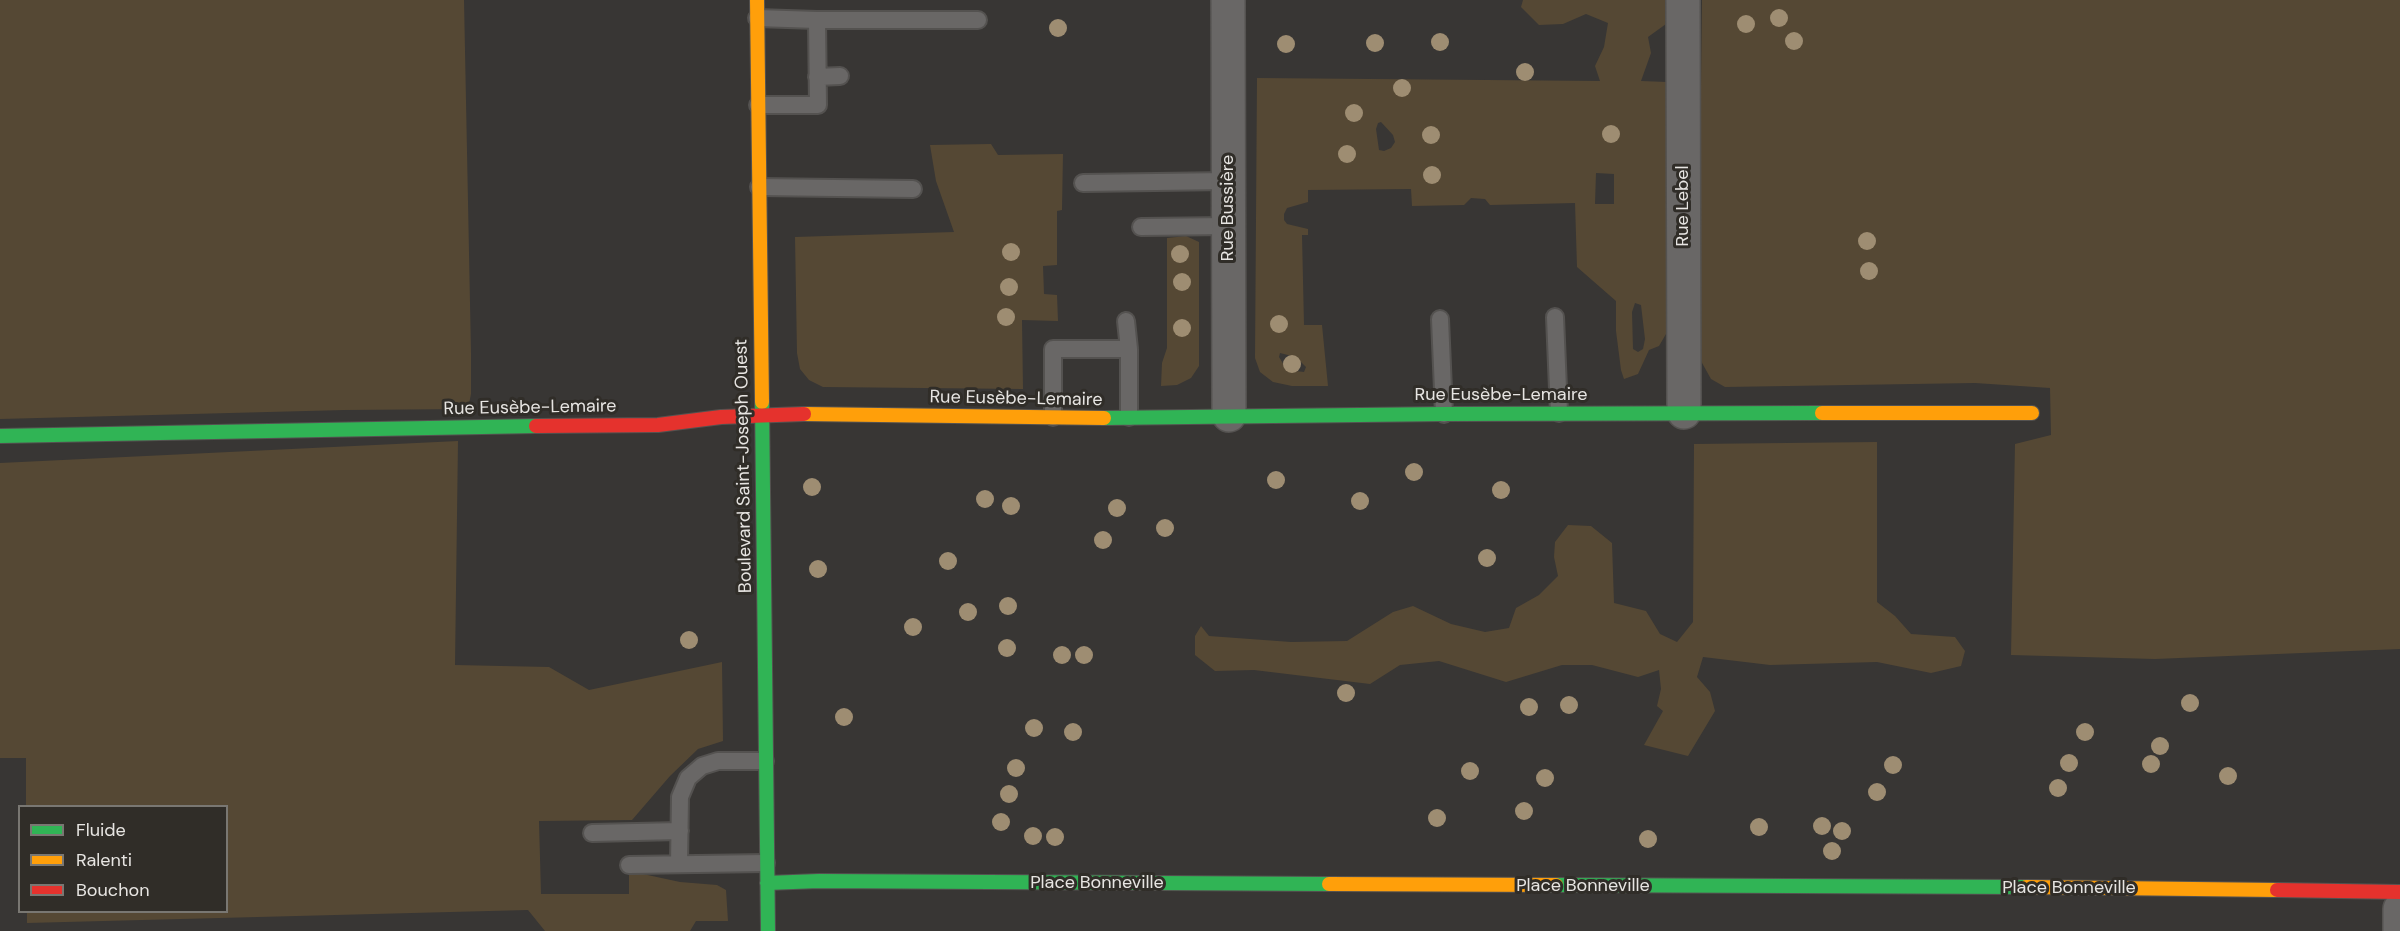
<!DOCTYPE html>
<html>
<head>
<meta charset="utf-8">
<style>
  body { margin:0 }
  #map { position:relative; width:2400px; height:931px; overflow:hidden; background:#383634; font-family:"DM Sans",sans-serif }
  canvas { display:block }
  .legend { position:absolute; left:18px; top:805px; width:210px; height:108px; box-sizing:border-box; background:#302d28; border:2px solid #797772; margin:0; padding:8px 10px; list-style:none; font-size:18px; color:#e7e5e2 }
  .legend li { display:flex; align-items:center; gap:12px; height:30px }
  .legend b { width:30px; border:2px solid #797772 }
</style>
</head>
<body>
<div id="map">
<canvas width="2400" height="931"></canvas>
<ul class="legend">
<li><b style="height:8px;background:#30b455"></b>Fluide</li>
<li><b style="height:8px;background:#ff9f0a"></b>Ralenti</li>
<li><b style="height:8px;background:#e5322d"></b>Bouchon</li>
</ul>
</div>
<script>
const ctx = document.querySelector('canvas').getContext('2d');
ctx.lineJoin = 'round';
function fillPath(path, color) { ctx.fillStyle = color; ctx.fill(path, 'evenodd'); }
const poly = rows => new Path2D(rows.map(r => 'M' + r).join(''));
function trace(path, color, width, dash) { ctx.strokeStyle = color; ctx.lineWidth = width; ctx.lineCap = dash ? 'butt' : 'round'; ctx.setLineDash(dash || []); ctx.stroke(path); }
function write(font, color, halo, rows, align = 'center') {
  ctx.font = font + ' "DM Sans",sans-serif'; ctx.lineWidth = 6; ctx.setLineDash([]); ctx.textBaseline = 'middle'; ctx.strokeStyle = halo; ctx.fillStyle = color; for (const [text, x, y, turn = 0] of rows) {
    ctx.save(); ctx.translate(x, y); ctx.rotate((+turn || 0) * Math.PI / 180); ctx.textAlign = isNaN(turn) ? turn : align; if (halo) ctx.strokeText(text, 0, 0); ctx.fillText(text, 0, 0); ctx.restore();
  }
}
const green = poly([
  [0,0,464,0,471,353,471,394,468,409,345,410,0,419],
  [1523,0,1666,0,1666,24,1648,37,1651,53,1641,81,1667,82,1666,334,1659,346,1649,350,1638,374,1624,379,1621,370,1616,331,1616,301,1577,267,1575,203,1490,205,1485,199,1471,198,1464,205,1412,206,1411,189,1308,190,1308,202,1287,208,1284,214,1284,220,1287,224,1308,229,1308,235,1302,235,1304,325,1322,325,1328,386,1292,386,1273,382,1260,372,1255,358,1257,78,1600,81,1595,66,1604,47,1608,23,1586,14,1563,24,1539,25,1521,7],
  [1381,122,1393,135,1395,142,1391,148,1384,151,1379,150,1376,129,1378,123],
  [1596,173,1614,174,1614,204,1595,204],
  [1635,303,1641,305,1645,339,1643,349,1638,352,1633,349,1632,312],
  [1280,353,1292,356,1301,362,1306,367,1304,372,1287,370,1279,357],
  [1702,0,2400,0,2400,649,2155,659,2011,655,2015,444,2051,435,2050,388,1975,383,1725,387,1711,379,1701,361,1698,341],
  [991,144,998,155,1063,154,1062,210,1057,211,1057,265,1043,266,1044,294,1057,295,1058,321,1022,320,1023,389,823,387,809,380,800,369,797,353,795,237,954,232,936,181,930,145],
  [1186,236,1199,242,1199,366,1191,378,1177,385,1161,386,1162,363,1167,348,1167,238],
  [458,441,455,665,549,667,589,690,722,662,723,741,698,749,670,776,632,820,539,821,541,894,629,894,629,871,680,882,717,885,726,890,728,921,696,921,690,931,545,931,528,910,27,923,27,912,226,912,226,806,26,806,26,758,0,758,0,463],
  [1877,442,1877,602,1895,616,1911,634,1955,637,1965,651,1961,666,1931,673,1877,662,1770,665,1703,657,1697,677,1710,692,1715,711,1688,756,1644,745,1663,711,1657,706,1661,689,1659,670,1638,677,1592,665,1562,665,1506,682,1439,661,1400,665,1370,684,1254,670,1215,671,1195,655,1195,636,1201,626,1209,636,1291,642,1347,641,1393,612,1413,606,1451,624,1485,632,1509,628,1516,608,1539,595,1558,576,1554,557,1555,542,1568,525,1591,526,1612,543,1614,603,1646,611,1660,634,1677,642,1693,622,1694,444]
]);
const lane = poly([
  [757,18,817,20,818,105,758,105],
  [817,20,978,20],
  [817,77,840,76],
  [1083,183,1228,181],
  [759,187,913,189],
  [1141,227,1228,226],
  [1555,317,1559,413],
  [1440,319,1444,414],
  [1126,321,1129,349],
  [1053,417,1053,349,1129,349,1129,417],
  [592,833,680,831],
  [679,864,680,797,688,778,702,766,718,761,765,761],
  [629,865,766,863]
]);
const street = poly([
  [1228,0,1229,415],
  [1683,0,1684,412],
  [2400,931,2400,909]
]);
const fast = poly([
  [762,402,768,931],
  [1104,418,1444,414,1822,413],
  [0,436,536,426],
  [767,883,819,881,1329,884],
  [1556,885,2026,887]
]);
const slow = poly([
  [757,0,762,402],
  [1822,413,2032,413],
  [804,414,1104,418],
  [1329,884,1556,885],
  [2026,887,2277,890]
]);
const jam = poly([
  [536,426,658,425,721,417,804,414],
  [2277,890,2400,892]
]);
const trees = [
  [1779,18],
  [1746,24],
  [1058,28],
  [1794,41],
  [1440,42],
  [1375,43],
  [1286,44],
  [1525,72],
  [1402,88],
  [1354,113],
  [1611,134],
  [1431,135],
  [1347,154],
  [1432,175],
  [1867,241],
  [1011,252],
  [1180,254],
  [1869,271],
  [1182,282],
  [1009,287],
  [1006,317],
  [1279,324],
  [1182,328],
  [1292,364],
  [1414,472],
  [1276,480],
  [812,487],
  [1501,490],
  [985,499],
  [1360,501],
  [1011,506],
  [1117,508],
  [1165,528],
  [1103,540],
  [1487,558],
  [948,561],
  [818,569],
  [1008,606],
  [968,612],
  [913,627],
  [689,640],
  [1007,648],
  [1062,655],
  [1084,655],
  [1346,693],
  [2190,703],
  [1569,705],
  [1529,707],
  [844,717],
  [1034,728],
  [1073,732],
  [2085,732],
  [2160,746],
  [2069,763],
  [2151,764],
  [1893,765],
  [1016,768],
  [1470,771],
  [2228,776],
  [1545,778],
  [2058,788],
  [1877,792],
  [1009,794],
  [1524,811],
  [1437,818],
  [1001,822],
  [1822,826],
  [1759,827],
  [1842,831],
  [1033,836],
  [1055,837],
  [1648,839],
  [1832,851]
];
const streetNames = [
  ["Rue Lebel",1683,206,-90],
  ["Rue Bussière",1228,208,-90],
  ["Rue Eusèbe-Lemaire",1501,395],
  ["Rue Eusèbe-Lemaire",1016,399,1],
  ["Rue Eusèbe-Lemaire",530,408,-1],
  ["Boulevard Saint-Joseph Ouest",744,466,-91],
  ["Place Bonneville",1097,883],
  ["Place Bonneville",1583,886],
  ["Place Bonneville",2069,888]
];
fillPath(green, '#554834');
trace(lane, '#545250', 20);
trace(street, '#545250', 36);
trace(fast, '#545250', 16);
trace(slow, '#545250', 16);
trace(jam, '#545250', 16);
trace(lane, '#696766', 16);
trace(street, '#696766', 33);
trace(fast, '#30b455', 14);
trace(slow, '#ff9f0a', 14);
trace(jam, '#e5322d', 14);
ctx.fillStyle = '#9e8d72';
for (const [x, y] of trees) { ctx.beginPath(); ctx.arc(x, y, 9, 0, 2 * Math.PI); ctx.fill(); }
write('18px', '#e7e5e2', '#302d28', streetNames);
</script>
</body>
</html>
